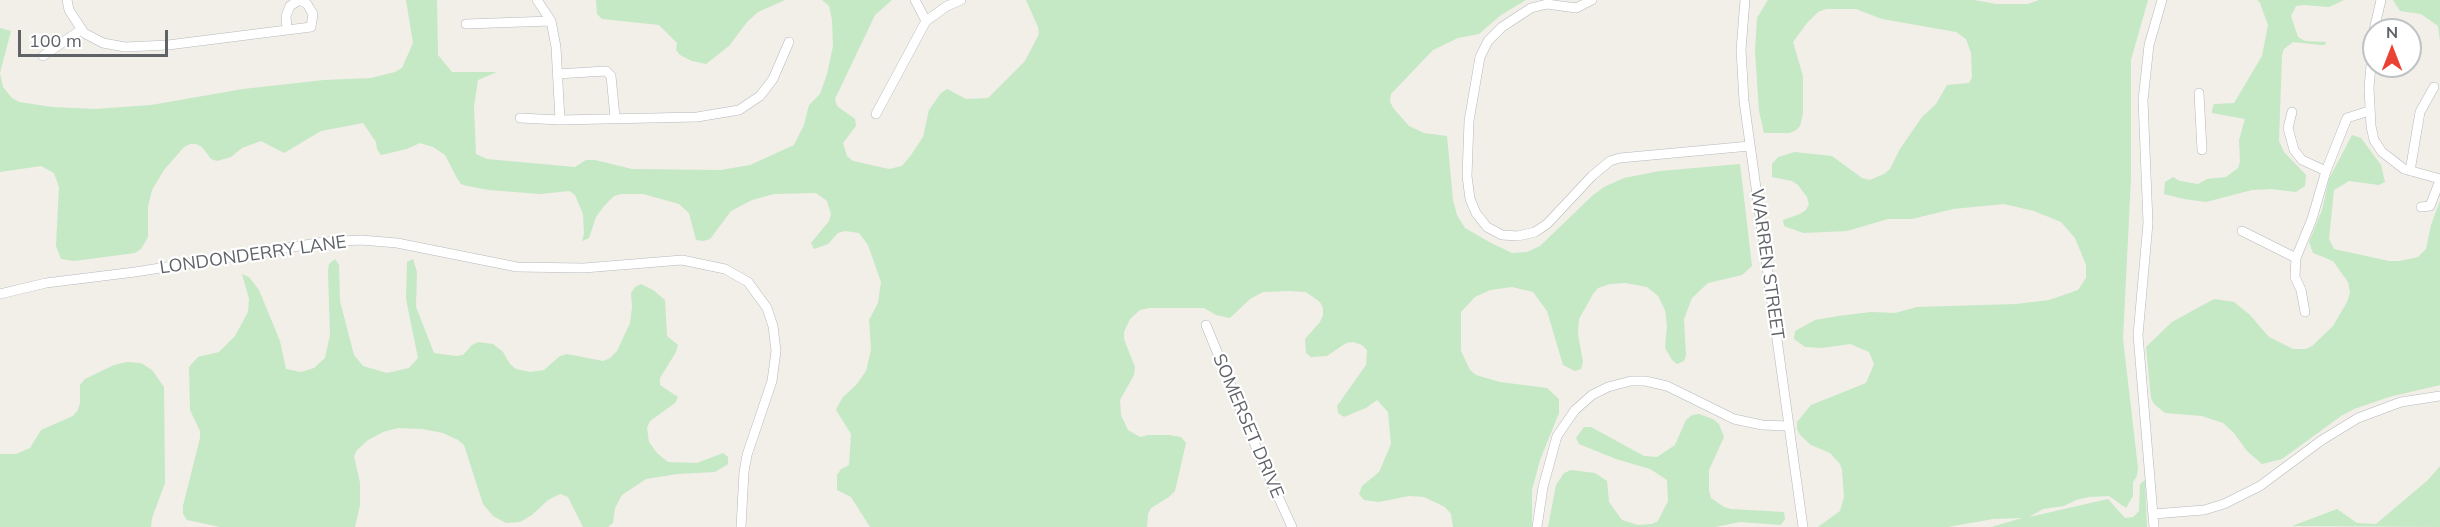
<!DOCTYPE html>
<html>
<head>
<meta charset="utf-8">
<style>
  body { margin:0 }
  #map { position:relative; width:2440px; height:527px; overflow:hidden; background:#f1efe8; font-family:Mulish,sans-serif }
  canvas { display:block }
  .north { position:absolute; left:2362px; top:18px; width:60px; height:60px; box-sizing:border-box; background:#fff; border:2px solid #bfc1c3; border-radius:50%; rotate:0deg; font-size:16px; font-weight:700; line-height:24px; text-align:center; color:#5f6368 }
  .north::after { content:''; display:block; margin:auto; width:21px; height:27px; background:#ea4335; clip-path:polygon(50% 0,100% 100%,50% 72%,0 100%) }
  .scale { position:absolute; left:18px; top:30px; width:150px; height:27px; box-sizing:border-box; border:3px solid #5f6368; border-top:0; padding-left:8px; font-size:18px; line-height:21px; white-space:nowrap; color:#5f6368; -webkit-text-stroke:4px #fff; paint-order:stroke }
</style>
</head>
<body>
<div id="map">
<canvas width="2440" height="527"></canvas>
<div class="north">N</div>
<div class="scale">100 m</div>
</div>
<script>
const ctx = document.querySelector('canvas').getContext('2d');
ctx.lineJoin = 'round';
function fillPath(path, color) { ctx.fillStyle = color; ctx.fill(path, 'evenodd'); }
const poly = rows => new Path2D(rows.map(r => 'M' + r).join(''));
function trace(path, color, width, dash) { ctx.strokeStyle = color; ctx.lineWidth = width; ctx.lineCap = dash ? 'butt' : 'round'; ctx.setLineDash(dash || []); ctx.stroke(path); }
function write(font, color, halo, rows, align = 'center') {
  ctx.font = font + ' Mulish,sans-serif'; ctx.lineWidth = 4.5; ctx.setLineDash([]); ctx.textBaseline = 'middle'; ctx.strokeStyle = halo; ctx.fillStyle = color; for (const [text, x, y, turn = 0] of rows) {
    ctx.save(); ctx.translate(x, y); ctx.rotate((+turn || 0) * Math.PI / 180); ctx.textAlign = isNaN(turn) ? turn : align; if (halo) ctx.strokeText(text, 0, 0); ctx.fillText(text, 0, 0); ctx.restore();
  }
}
const green = poly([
  [406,0,437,0,438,55,452,72,497,72,478,80,474,106,476,154,487,159,575,167,586,160,595,160,632,169,721,170,750,165,794,145,804,125,809,105,820,94,827,74,833,46,832,20,829,6,822,0,892,0,875,15,835,99,837,106,855,119,856,126,843,143,847,156,853,161,889,169,902,166,911,155,923,137,929,110,941,93,947,89,966,99,988,98,1025,61,1039,34,1038,27,1026,0,1526,0,1501,15,1479,34,1458,38,1433,50,1391,94,1390,102,1394,109,1409,126,1424,133,1447,136,1453,200,1457,215,1465,228,1491,243,1512,253,1527,252,1540,246,1592,196,1604,187,1624,178,1660,171,1740,164,1752,266,1742,275,1708,283,1692,298,1684,319,1686,355,1684,361,1677,364,1672,360,1665,348,1667,325,1665,310,1658,296,1647,287,1626,283,1610,284,1598,288,1593,294,1579,319,1578,334,1583,362,1581,369,1575,371,1563,365,1547,311,1533,292,1512,287,1490,290,1475,297,1461,312,1461,351,1470,370,1476,375,1500,382,1547,388,1559,399,1559,413,1540,460,1532,490,1532,527,1453,527,1451,514,1445,507,1424,497,1409,496,1379,502,1364,500,1359,494,1362,486,1379,472,1391,444,1388,412,1377,400,1366,408,1344,417,1338,413,1337,406,1366,365,1367,350,1362,345,1353,342,1346,343,1327,356,1311,357,1306,353,1305,339,1320,322,1323,315,1323,308,1320,302,1306,292,1289,291,1263,292,1250,299,1230,318,1216,315,1204,308,1149,308,1140,310,1130,319,1124,332,1124,339,1135,367,1134,375,1120,400,1121,415,1128,430,1140,437,1148,435,1169,435,1181,437,1186,443,1175,491,1169,497,1151,508,1148,514,1147,527,870,527,851,497,837,490,837,475,841,469,849,465,851,434,836,410,842,398,857,384,866,371,871,350,869,320,878,303,881,282,868,245,859,233,845,231,838,233,828,244,814,249,811,243,829,221,831,214,827,201,816,193,774,194,752,200,731,211,710,239,703,241,696,240,689,213,679,204,643,194,621,194,614,196,604,206,596,217,589,238,582,241,584,234,583,214,575,195,569,191,540,194,489,190,467,186,461,184,457,178,445,155,433,147,420,143,407,149,381,155,377,149,376,142,363,123,321,131,284,153,261,141,242,148,231,157,217,161,211,159,202,147,196,144,190,144,184,147,164,170,152,190,148,206,148,237,141,249,135,253,74,261,61,259,56,246,59,187,54,173,41,166,0,172,0,28,11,31,0,73,3,87,12,98,19,102,52,107,95,109,151,105,243,89,324,80,371,78,395,72,402,68,413,43],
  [596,0,785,0,758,12,747,22,729,46,706,64,692,61,680,55,676,50,677,43,659,25,602,19,597,14],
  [1768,0,1974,0,1996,4,2028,4,2039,0,2148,0,2131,60,2131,178,2123,339,2138,468,2137,476,2133,482,2133,496,2126,508,2109,496,2089,497,2076,500,2064,506,2043,509,2029,517,2108,499,2125,518,2133,517,2139,511,2140,484,2145,480,2147,527,1991,527,2022,518,1993,519,1948,527,1818,527,1840,511,1844,497,1842,470,1840,464,1830,453,1811,445,1800,435,1797,429,1797,422,1811,405,1866,383,1874,364,1869,352,1850,344,1822,348,1805,347,1794,339,1795,331,1815,320,1838,316,1871,312,1895,313,1917,307,2016,304,2049,300,2078,290,2086,278,2086,265,2075,238,2061,222,2034,211,2004,204,1953,209,1912,219,1888,219,1847,231,1803,233,1784,226,1783,220,1800,214,1806,210,1809,204,1807,197,1798,185,1792,181,1772,177,1772,164,1778,157,1795,152,1832,156,1862,178,1870,180,1884,174,1890,169,1900,149,1922,117,1936,104,1947,85,1969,83,1972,77,1971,53,1966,39,1956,32,1882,19,1856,9,1826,9,1818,12,1807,23,1793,42,1803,76,1803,113,1800,126,1795,131,1789,133,1764,133,1759,111,1755,51,1757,18],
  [2257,0,2344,0,2329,7,2303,5,2296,6,2291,16,2298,37,2305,41,2326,42,2325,45,2321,45,2293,42,2284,49,2282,55,2279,141,2284,152,2306,175,2305,186,2296,192,2271,189,2252,190,2206,202,2184,199,2164,194,2165,182,2173,177,2180,181,2198,184,2207,179,2226,177,2238,168,2240,162,2239,140,2245,119,2212,113,2212,110,2214,104,2234,103,2262,56,2268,25,2260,3],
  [2393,0,2440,0,2440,41,2438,26,2421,14,2400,11],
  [2352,135,2361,138,2381,165,2385,182,2379,185,2349,181,2334,190,2329,239,2334,249,2389,261,2400,261,2418,257,2426,249,2431,225,2440,201,2440,385,2389,397,2354,409,2341,416,2282,459,2262,464,2247,451,2234,433,2223,423,2202,416,2165,413,2154,404,2151,398,2146,347,2172,322,2214,299,2234,302,2250,315,2269,337,2293,349,2306,349,2312,346,2333,326,2347,302,2350,293,2348,282,2333,261,2313,253,2309,242,2322,210,2329,179],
  [335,259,339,265,340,301,354,355,363,366,387,373,409,368,418,358,406,299,407,262,413,259,417,272,416,307,434,353,456,356,463,355,472,345,478,342,493,344,503,352,510,364,516,369,530,372,544,370,560,356,567,354,603,361,610,358,617,351,630,323,632,307,631,293,635,287,641,284,653,290,665,300,667,336,678,345,676,352,660,378,660,385,678,397,675,403,650,421,647,428,649,442,657,453,668,462,697,463,723,453,728,457,728,464,715,472,677,474,646,479,622,495,615,508,613,523,608,527,583,527,568,497,560,494,548,500,532,515,520,522,506,523,493,516,483,504,464,445,458,440,443,433,422,429,398,428,383,432,368,440,357,450,354,456,360,483,360,505,355,527,220,527,187,520,183,514,183,506,200,438,200,431,190,410,189,367,198,357,219,352,235,336,248,312,249,299,242,274,249,277,259,290,280,341,286,369,301,372,314,368,325,358,330,335,328,271,329,264],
  [127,362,141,363,152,370,164,387,165,483,152,518,151,527,0,527,0,454,16,454,30,448,41,430,73,416,78,410,80,403,80,385,85,379,114,365],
  [1699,414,1713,419,1719,424,1724,437,1709,470,1709,491,1711,498,1724,507,1731,509,1784,512,1785,519,1781,525,1740,522,1715,527,1548,527,1556,485,1564,473,1571,470,1595,473,1607,481,1609,502,1622,520,1638,525,1652,524,1658,521,1668,501,1667,480,1650,469,1616,459,1579,444,1576,438,1584,427,1591,427,1644,456,1657,457,1675,445,1686,420,1692,415],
  [2440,466,2440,527,2292,526,2337,509,2357,523,2376,524,2428,480]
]);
const minor = poly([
  [67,0,69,10,84,33,103,43,125,47,168,45,311,27,313,14,307,4,300,0],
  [537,0,551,21,556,47,560,120],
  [915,0,926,21],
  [1592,0,1576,8,1547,4,1531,8,1502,27,1488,41,1480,57,1469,121,1467,176,1470,199,1476,213,1487,227,1502,235,1518,236,1535,232,1547,224,1592,176,1610,161,1620,158,1750,146],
  [1745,0,1741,50,1744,101,1803,527],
  [466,24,551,21],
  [287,30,286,16,290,6,299,0],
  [2374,30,2381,0],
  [2374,32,2369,88,2371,126,2374,140,2382,152,2404,169,2440,179],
  [43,56,82,29],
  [557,74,606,71,611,76,615,117],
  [2199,93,2202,150],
  [2292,112,2288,128,2294,150,2302,160,2326,171],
  [876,114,926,21,947,6,961,0],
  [520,118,560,120,697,117,739,110,760,96,773,79,789,42],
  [2410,171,2420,112,2434,87],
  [2421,207,2430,206,2440,180],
  [2242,231,2296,258],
  [0,294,46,283,135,272,324,242,361,240,397,243,517,267,584,268,682,260,725,269,748,282,767,308,773,326,776,351,772,381,747,455,744,472,741,527],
  [2305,312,2301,290,2295,277,2296,258,2312,219,2326,171,2347,118,2369,111],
  [1206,325,1261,459,1292,527],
  [2153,514,2204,510,2224,504,2260,486,2322,440,2358,418,2401,402,2440,396],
  [1537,527,1543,487,1557,436,1575,410,1592,395,1608,387,1631,381,1645,381,1667,386,1734,419,1762,425,1788,426],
  [2154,527,2138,335,2148,223,2143,100,2149,45,2162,0]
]);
const streetNames = [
  ["LONDONDERRY LANE",253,255,-8],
  ["WARREN STREET",1767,264,82],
  ["SOMERSET DRIVE",1248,426,67]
];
fillPath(green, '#c5e8c5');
trace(minor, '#b5b8bc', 10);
trace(minor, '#fff', 9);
write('18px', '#5f6368', '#fff', streetNames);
</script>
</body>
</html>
